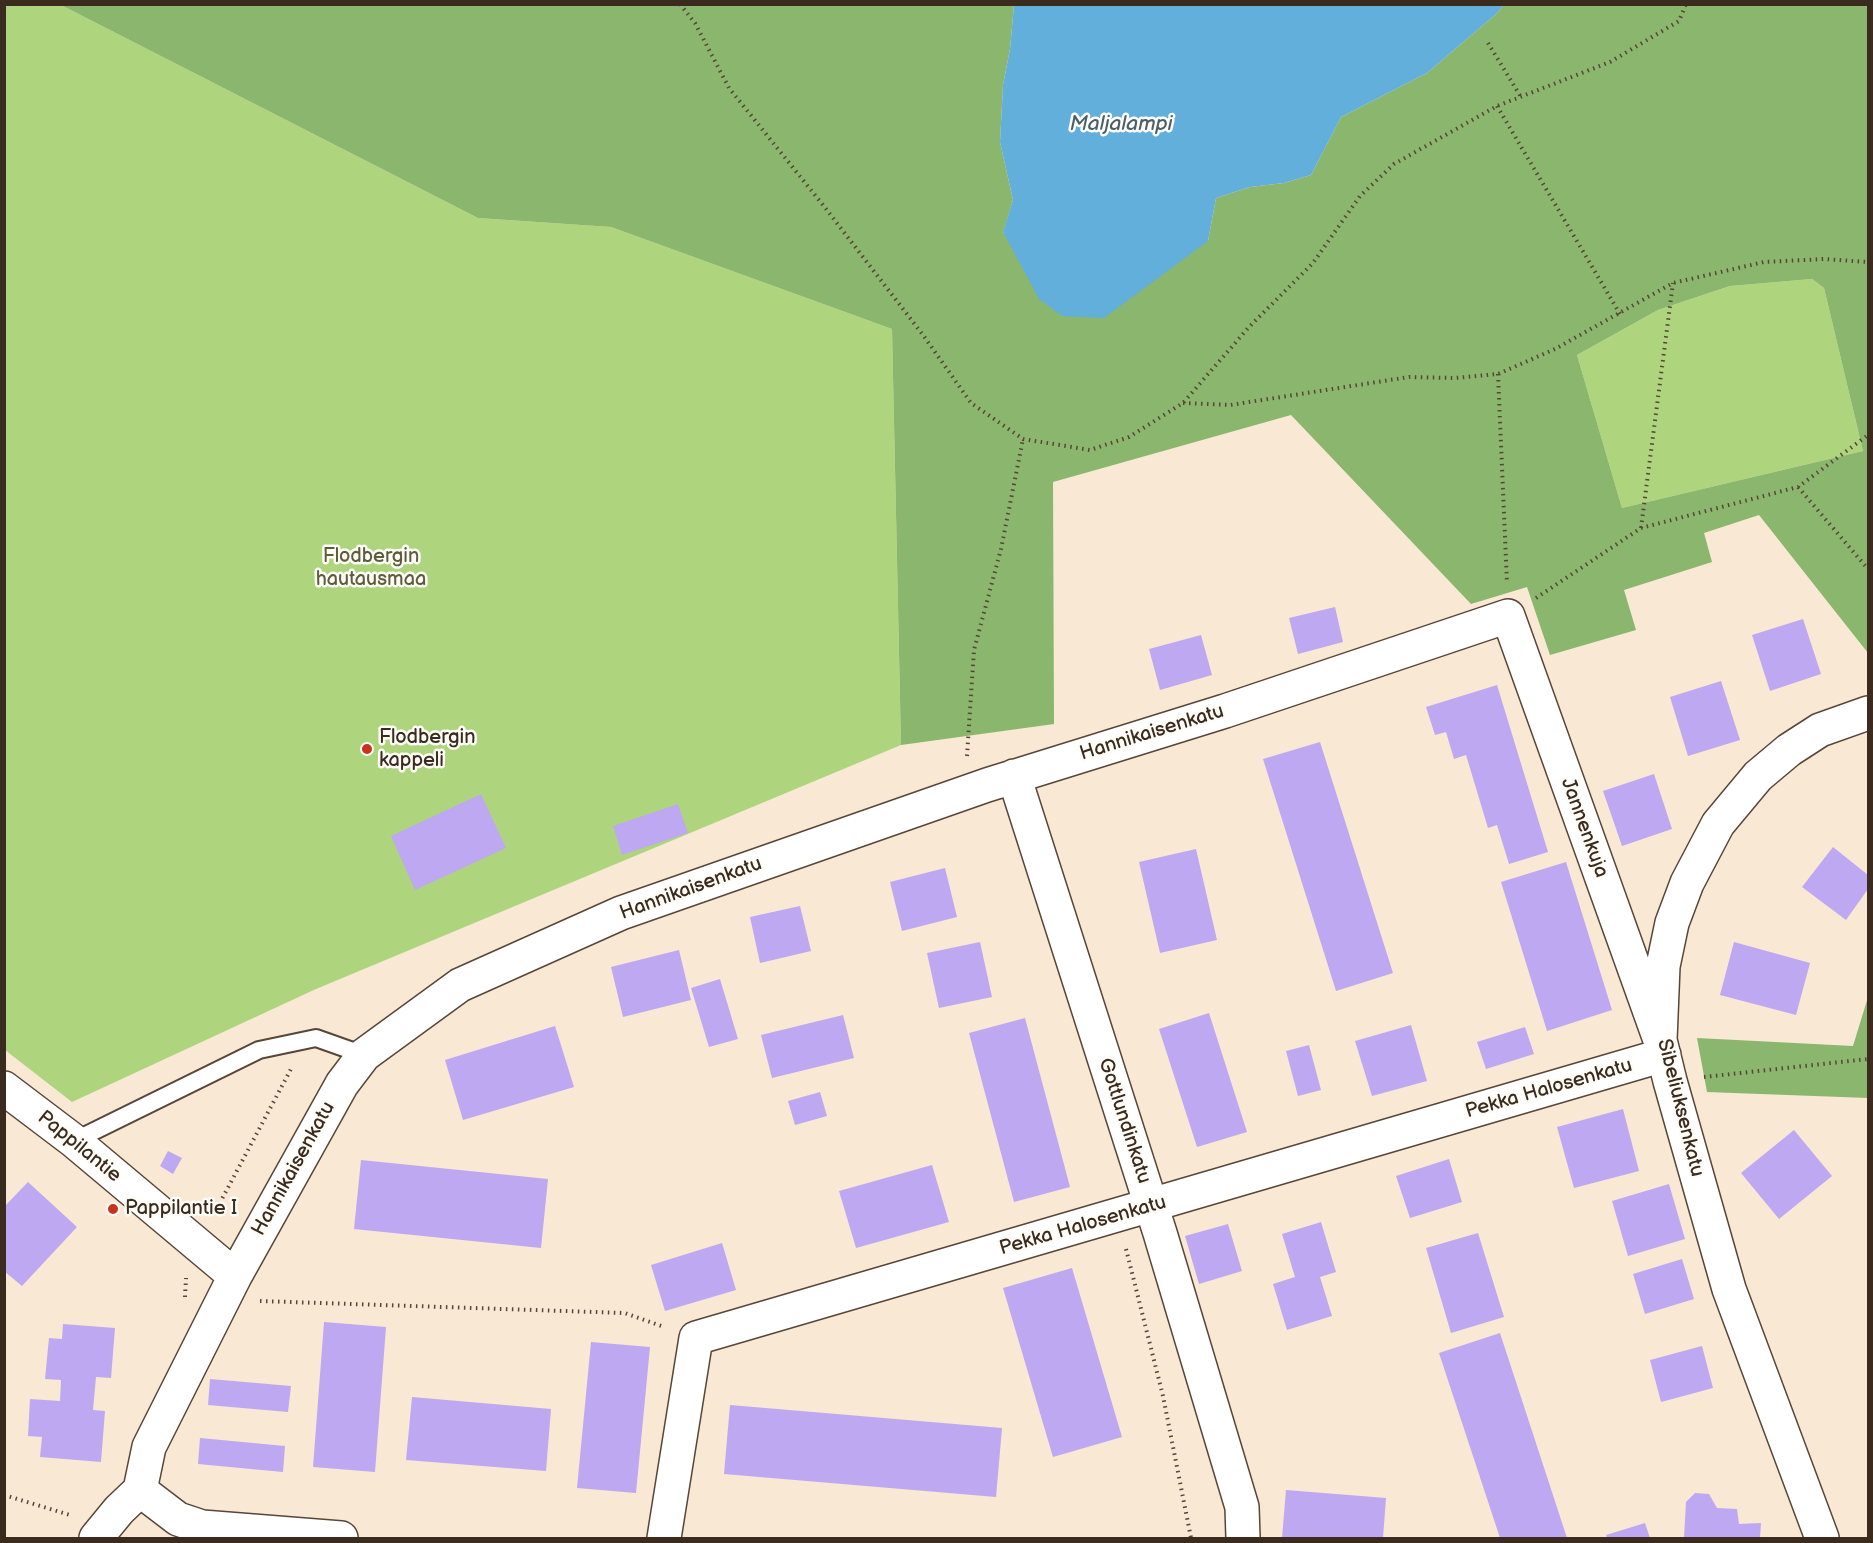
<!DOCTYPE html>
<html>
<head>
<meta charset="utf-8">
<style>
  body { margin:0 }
  #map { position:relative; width:1873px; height:1543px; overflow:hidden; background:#f8e8d4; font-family:"Balsamiq Sans",sans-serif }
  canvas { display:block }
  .frame { position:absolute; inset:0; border:6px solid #3b2a1e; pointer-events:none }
</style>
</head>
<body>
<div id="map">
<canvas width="1873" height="1543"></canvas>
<div class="frame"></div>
</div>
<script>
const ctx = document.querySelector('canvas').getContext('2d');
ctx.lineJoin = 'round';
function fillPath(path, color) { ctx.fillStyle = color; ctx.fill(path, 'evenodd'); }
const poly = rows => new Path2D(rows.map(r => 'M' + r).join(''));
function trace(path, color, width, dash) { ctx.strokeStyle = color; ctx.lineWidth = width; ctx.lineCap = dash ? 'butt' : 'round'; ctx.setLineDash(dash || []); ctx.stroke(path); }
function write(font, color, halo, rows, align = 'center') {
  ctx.font = font + ' "Balsamiq Sans",sans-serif'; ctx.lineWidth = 5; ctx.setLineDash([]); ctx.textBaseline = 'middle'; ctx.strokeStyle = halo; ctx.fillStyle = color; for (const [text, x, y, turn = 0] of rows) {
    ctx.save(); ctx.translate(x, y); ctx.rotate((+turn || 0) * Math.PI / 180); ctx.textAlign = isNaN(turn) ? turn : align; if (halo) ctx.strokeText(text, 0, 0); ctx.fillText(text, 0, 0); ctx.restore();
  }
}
const green = poly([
  [4,5,61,5,478,218,611,227,892,329,901,745,316,989,72,1102,5,1050],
  [1812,279,1824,288,1863,451,1622,508,1577,355,1658,310,1730,286]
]);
const forest = poly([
  [61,5,1014,5,1010,49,1003,85,1000,142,1013,200,1003,233,1208,241,1216,198,1250,187,1284,183,1311,175,1341,117,1427,73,1495,15,1504,5,1868,5,1868,526,1867,529,1868,532,1868,653,1759,515,1704,533,1712,562,1624,590,1636,630,1550,655,1527,587,1471,604,1291,415,1053,482,1054,724,901,745,892,329,611,227,478,218],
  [1812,279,1824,288,1863,451,1622,508,1577,355,1658,310,1730,286],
  [1868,997,1868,1098,1707,1092,1697,1038,1853,1046]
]);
const water = poly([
  [1014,5,1014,4,1504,5,1495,15,1427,73,1341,117,1311,175,1284,183,1250,187,1216,198,1208,241,1104,318,1062,316,1039,299,1003,232,1013,200,1000,142,1003,85,1010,49]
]);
const building = poly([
  [1335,607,1343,642,1298,654,1289,618],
  [1803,619,1821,674,1770,691,1752,635],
  [1201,635,1212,675,1160,690,1149,649],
  [1721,681,1740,740,1688,756,1670,697],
  [1497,685,1548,852,1509,864,1497,825,1488,828,1466,755,1454,759,1446,732,1435,735,1426,707],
  [1320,742,1393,973,1336,991,1263,759],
  [1654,774,1672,829,1622,846,1603,791],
  [481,794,506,848,415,890,391,836],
  [678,804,688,833,622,855,613,826],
  [1833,847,1868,875,1868,889,1846,920,1802,887],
  [1196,849,1217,940,1160,953,1139,862],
  [1566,862,1612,1010,1547,1031,1501,882],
  [945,868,957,917,902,931,890,882],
  [800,906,811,951,760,963,750,917],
  [980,942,992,997,939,1008,927,953],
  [1734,942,1810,963,1796,1015,1720,995],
  [679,950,691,1000,623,1017,611,967],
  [720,979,738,1039,709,1047,691,988],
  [1209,1013,1247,1132,1197,1147,1159,1029],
  [843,1015,854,1058,772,1078,761,1035],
  [1025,1018,1070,1187,1014,1202,969,1033],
  [1411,1025,1427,1081,1372,1096,1355,1041],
  [555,1026,574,1087,463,1120,445,1060],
  [1525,1027,1534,1054,1486,1069,1477,1042],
  [1309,1045,1321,1090,1298,1096,1286,1051],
  [820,1092,827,1116,795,1125,788,1101],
  [1623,1109,1639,1171,1574,1188,1557,1127],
  [1794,1130,1832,1176,1779,1219,1741,1173],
  [168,1151,182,1158,173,1174,160,1166],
  [1449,1159,1462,1202,1410,1218,1396,1176],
  [361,1160,548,1179,541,1248,354,1229],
  [932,1165,949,1222,856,1248,839,1191],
  [28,1182,77,1227,22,1286,4,1271,4,1207],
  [1669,1184,1685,1239,1628,1256,1612,1201],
  [1321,1222,1336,1272,1320,1277,1332,1316,1287,1330,1273,1284,1295,1277,1282,1234],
  [1228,1224,1242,1271,1199,1284,1185,1236],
  [1478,1233,1504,1317,1451,1333,1426,1248],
  [722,1243,736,1290,665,1311,651,1265],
  [1682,1259,1694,1299,1645,1314,1633,1274],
  [1072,1268,1122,1437,1053,1457,1003,1288],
  [324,1322,386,1327,375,1472,313,1467],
  [63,1324,115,1328,111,1378,96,1377,93,1410,105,1411,101,1462,40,1457,42,1437,28,1436,30,1399,60,1401,61,1380,45,1379,49,1338,62,1339],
  [1500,1333,1567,1538,1500,1538,1439,1353],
  [591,1342,650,1347,636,1493,577,1488],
  [1702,1346,1713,1388,1661,1402,1650,1360],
  [210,1379,291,1386,288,1412,208,1405],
  [412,1397,551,1409,546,1471,406,1460],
  [730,1405,1002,1428,996,1497,724,1474],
  [200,1438,285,1446,283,1472,198,1464],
  [1286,1490,1386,1498,1383,1538,1282,1538],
  [1695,1493,1709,1494,1717,1508,1737,1509,1739,1524,1761,1523,1760,1538,1684,1538,1686,1502],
  [1645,1523,1650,1538,1607,1538,1606,1535]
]);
const path = poly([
  [680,4,695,23,729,88,823,205,923,335,971,403,1023,439,1090,450,1129,437,1183,403,1249,327,1313,263,1360,196,1394,164,1497,106,1610,62,1679,21,1686,4],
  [1488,43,1521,97],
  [1497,106,1620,314],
  [1498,374,1507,583],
  [1183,403,1230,405,1409,377,1455,378,1498,374,1555,349,1673,283,1764,262,1824,259,1868,262],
  [1798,487,1868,569],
  [1641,528,1673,283],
  [1536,598,1641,528,1798,487,1868,435],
  [967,756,974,650,1001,549,1023,439],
  [1704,1077,1868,1059],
  [214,1214,291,1069],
  [1126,1249,1163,1396,1191,1538],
  [185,1297,186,1278],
  [260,1301,625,1313,664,1327],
  [4,1495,70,1515]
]);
const lane = poly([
  [74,1141,259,1050,316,1038,364,1055]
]);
const street = poly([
  [1014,776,1160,1233,1242,1507,1243,1538],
  [4,1088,74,1141,235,1276],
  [96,1538,119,1510,140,1490,149,1447,235,1276,342,1084,364,1055,460,985,621,913,987,785,1225,711,1508,616,1660,1040],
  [664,1538,696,1338,1664,1055],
  [1822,1538,1729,1289,1670,1081,1660,1040,1663,966,1672,923,1687,883,1718,824,1758,776,1789,750,1820,730,1868,713]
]);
const secondary = poly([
  [140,1490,178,1519,202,1527,341,1538]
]);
const markers = [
  [367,749,6,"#c8321e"],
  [113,1209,6,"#c8321e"]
];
const parkNames = [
  ["Flodbergin",371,557],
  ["hautausmaa",371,580]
];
const streetNames = [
  ["Hannikaisenkatu",1152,733,-17],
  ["Jannenkuja",1584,828,70],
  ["Hannikaisenkatu",691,889,-20],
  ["Pekka Halosenkatu",1549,1089,-16],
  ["Sibeliuksenkatu",1680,1108,76],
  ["Gottlundinkatu",1124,1121,72],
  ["Pappilantie",79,1147,39],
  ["Hannikaisenkatu",294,1169,-61],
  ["Pekka Halosenkatu",1083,1226,-16]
];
const poiNames = [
  ["Flodbergin",379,738],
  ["kappeli",379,761],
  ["Pappilantie I",125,1209]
];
const waterNames = [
  ["Maljalampi",1121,125]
];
fillPath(green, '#afd47e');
fillPath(forest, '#8bb66d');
fillPath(water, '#62afdb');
fillPath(building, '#bea8f1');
trace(lane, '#574639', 20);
trace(street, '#574639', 36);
trace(secondary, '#574639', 36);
trace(path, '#574639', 4, [1.5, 4.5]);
trace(lane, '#fff', 16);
trace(street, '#fff', 33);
trace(secondary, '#fff', 33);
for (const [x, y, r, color] of markers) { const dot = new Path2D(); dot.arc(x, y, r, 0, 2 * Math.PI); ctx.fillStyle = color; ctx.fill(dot); trace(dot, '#fdfcf7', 2); }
write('20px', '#5e5d3b', '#fdfcf7', parkNames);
write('20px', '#3b2a1e', '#fdfcf7', streetNames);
write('20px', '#3b2a1e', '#fdfcf7', poiNames, 'left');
write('italic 21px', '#4b5f6a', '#fdfcf7', waterNames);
</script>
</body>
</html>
